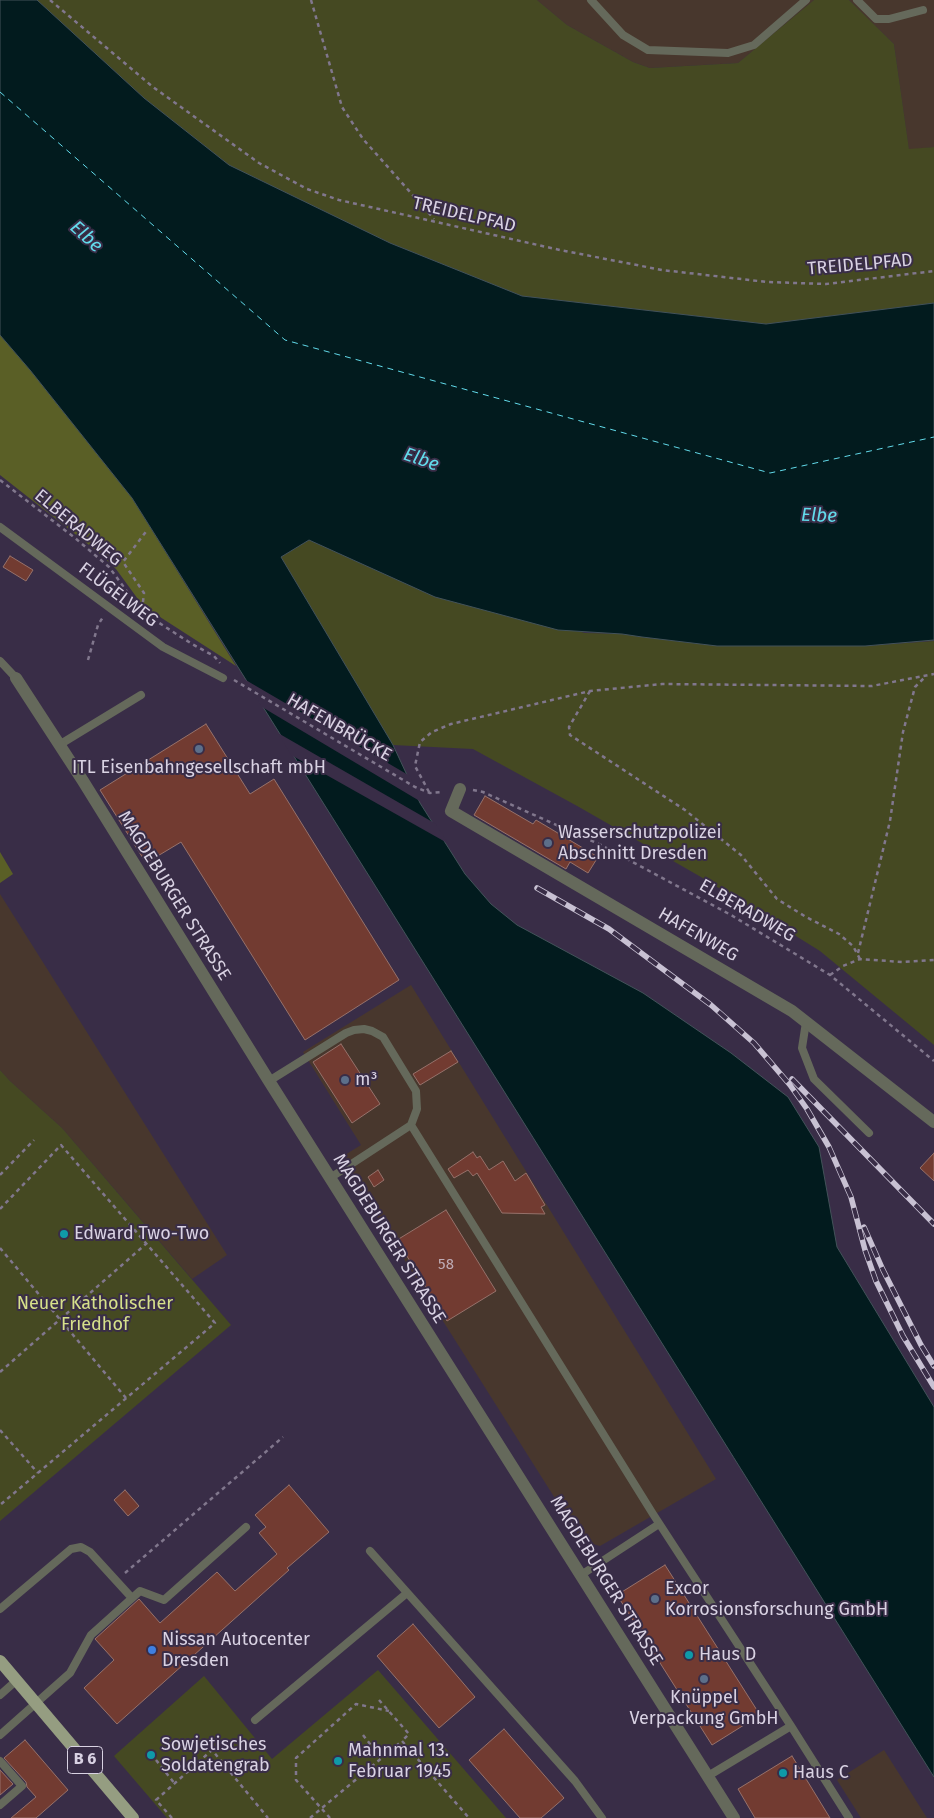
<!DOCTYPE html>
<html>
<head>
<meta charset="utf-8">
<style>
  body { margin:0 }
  canvas { display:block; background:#392d47 }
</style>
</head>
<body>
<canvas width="934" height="1818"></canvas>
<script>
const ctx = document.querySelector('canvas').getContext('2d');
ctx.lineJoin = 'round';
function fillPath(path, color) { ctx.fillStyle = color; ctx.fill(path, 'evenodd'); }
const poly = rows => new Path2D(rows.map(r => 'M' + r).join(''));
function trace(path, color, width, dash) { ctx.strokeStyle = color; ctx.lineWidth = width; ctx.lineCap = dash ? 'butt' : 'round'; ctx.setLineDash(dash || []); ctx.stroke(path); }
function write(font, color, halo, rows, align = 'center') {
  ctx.font = font + ' "Fira Sans",sans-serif'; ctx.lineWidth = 4; ctx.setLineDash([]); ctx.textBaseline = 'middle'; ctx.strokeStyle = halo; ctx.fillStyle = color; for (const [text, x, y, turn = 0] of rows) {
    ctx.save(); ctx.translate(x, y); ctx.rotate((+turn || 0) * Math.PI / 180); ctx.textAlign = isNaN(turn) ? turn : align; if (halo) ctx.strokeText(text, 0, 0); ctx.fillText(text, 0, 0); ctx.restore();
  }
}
const industrial = poly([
  [537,0,814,0,738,63,650,68,633,62,567,25],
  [849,0,934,0,934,147,909,150,894,44],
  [0,894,227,1255,192,1279,62,1128,10,1081,0,1070],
  [411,985,716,1479,600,1546,582,1541,340,1158,361,1145,303,1052],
  [884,1750,927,1818,861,1818,837,1780]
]);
const green = poly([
  [37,0,537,0,567,25,633,62,650,68,738,63,814,0,849,0,894,44,909,149,934,147,934,303,766,324,522,296,390,243,229,165,144,98],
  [309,540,435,597,585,633,622,634,642,637,717,646,865,646,934,641,934,1045,820,951,701,877,579,807,473,749,393,745,281,557],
  [0,1070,10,1081,62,1128,231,1325,0,1521],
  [378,1670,506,1818,167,1818,114,1756,204,1676,272,1759]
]);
const forest = poly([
  [0,335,30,370,132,498,236,666,143,606,116,569,98,552,0,475],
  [0,852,13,874,0,883]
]);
const water = poly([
  [0,0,37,0,144,98,229,165,390,243,522,296,766,324,934,303,934,640,865,646,717,646,642,637,622,634,558,630,435,597,309,540,281,557,393,745,420,803,465,874,491,904,517,925,643,993,731,1053,788,1097,819,1147,837,1247,934,1407,934,1777,132,498,30,370,0,335,0,0]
]);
const pier = poly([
  [244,679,410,776,423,803,262,707],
  [278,733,436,824,449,844,291,755]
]);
const ferry = poly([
  [0,92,285,340,770,473,934,437]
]);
const building = poly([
  [10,556,33,570,26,581,3,567,10,556],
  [206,724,250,794,274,779,399,980,305,1040,181,842,146,863,100,790,206,724],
  [485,796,533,824,536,820,598,857,588,873,570,862,566,869,474,815,485,796],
  [341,1044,380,1104,352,1123,313,1062,341,1044],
  [451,1051,458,1062,420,1085,413,1074,451,1051],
  [473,1152,477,1158,480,1156,489,1170,503,1161,515,1181,526,1173,545,1205,541,1207,545,1214,502,1213,477,1173,473,1176,468,1170,454,1178,448,1169,473,1152],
  [934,1153,934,1181,920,1168,934,1153],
  [378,1170,384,1180,374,1187,368,1177,378,1170],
  [446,1210,496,1291,447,1321,397,1240,446,1210],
  [289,1485,329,1532,287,1568,289,1570,117,1724,84,1688,114,1660,95,1639,139,1599,160,1623,217,1572,235,1591,277,1554,259,1533,266,1527,255,1515,289,1485],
  [125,1490,139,1506,128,1516,114,1500,125,1490],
  [665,1565,760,1715,712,1745,617,1595,665,1565],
  [413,1624,475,1697,439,1728,377,1656,413,1624],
  [504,1729,564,1798,541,1818,520,1818,469,1760,504,1729],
  [25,1740,68,1790,36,1818,11,1818,36,1797,27,1787,26,1782,4,1758,25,1740],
  [792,1756,830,1818,755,1818,738,1789,792,1756],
  [0,1770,13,1784,0,1795,0,1770]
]);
const path = poly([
  [50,0,153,87,259,163,307,189,339,200,560,250,662,270,767,282,826,284,934,271],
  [311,0,342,107,363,139,434,219],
  [0,480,75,538,109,567,142,612,192,644,214,656,220,663],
  [142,610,144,593,123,562,148,529],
  [88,660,98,625,103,617],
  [234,680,415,787,430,793,443,792],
  [590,691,569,727,570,735,685,810,741,855,777,899,806,917,839,934,853,946,860,959],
  [473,790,483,792,601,845,731,915,830,975,934,1061],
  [429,792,415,766,420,742,432,732,451,724,590,691,662,684,872,686,934,674],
  [858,953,890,821,903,732,915,687,925,677],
  [830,975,843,966,860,959,902,962,934,960],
  [0,1175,34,1140],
  [0,1209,61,1145,215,1323,0,1505],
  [0,1248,126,1398],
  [0,1372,147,1243],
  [0,1430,38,1473],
  [125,1573,283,1437],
  [379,1700,409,1734,402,1741],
  [363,1735,381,1758],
  [156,1760,175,1784],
  [172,1818,156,1800,212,1750,268,1818],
  [310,1818,402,1741,469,1818],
  [330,1818,296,1780,296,1758,356,1704,389,1711]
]);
const lane = poly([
  [591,0,623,35,648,50,728,53,754,45,806,0],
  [857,0,876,19,889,19,923,10],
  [0,527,163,647,223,678],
  [0,661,16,678],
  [59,745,141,695],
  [806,1022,802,1048,814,1079,869,1133],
  [269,1081,346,1033,354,1030,364,1029,372,1031,383,1037,416,1091,417,1109,411,1125,330,1178],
  [411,1125,653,1514,791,1726,849,1818],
  [370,1551,575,1781,602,1818],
  [581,1575,659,1524],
  [0,1609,71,1549,81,1547,90,1552,132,1598],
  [0,1695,17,1680],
  [255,1720,407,1593],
  [0,1735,70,1673,91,1635,140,1591,164,1600,246,1527],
  [0,1761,22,1786,0,1805],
  [708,1776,791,1726]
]);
const street = poly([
  [16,678,83,781,269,1081,734,1818],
  [460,789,451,811,792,1011,934,1122]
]);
const primary = poly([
  [0,1661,133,1818]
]);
const rail = poly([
  [537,888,609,929,711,1005,754,1043,790,1085,807,1109,829,1147,851,1197,865,1250,876,1281,903,1336,934,1387],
  [792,1079,934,1224],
  [864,1227,883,1270,921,1345,934,1366]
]);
const markers = [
  [199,749,5,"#5c6f8a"],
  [548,843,5,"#5c6f8a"],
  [345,1080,5,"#5c6f8a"],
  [64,1234,5,"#0f9aa8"],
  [655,1599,5,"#5c6f8a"],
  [152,1650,5,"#3f7fe0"],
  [689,1655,5,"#0f9aa8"],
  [704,1679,5,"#5c6f8a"],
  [151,1755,5,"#0f9aa8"],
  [338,1761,5,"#0f9aa8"],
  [783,1773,5,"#0f9aa8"]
];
const numberNames = [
  ["58",446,1265]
];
const shields = [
  [85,1760,35]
];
const shieldNames = [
  ["B 6",85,1760]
];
const streetNames = [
  ["TREIDELPFAD",464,215,13],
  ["TREIDELPFAD",860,265,-5],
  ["ELBERADWEG",78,528,40],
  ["FLÜGELWEG",118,595,37],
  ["HAFENBRÜCKE",339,728,30],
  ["MAGDEBURGER STRASSE",174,896,58],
  ["ELBERADWEG",747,911,30],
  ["HAFENWEG",698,935,30],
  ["MAGDEBURGER STRASSE",389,1239,58],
  ["MAGDEBURGER STRASSE",606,1581,58]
];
const poiNames = [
  ["ITL Eisenbahngesellschaft mbH",199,768,"center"],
  ["Wasserschutzpolizei",558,833],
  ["Abschnitt Dresden",558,854],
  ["m³",355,1080],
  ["Edward Two-Two",74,1234],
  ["Excor",665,1589],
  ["Korrosionsforschung GmbH",665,1610],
  ["Nissan Autocenter",162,1640],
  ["Dresden",162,1661],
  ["Haus D",699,1655],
  ["Knüppel",704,1698,"center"],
  ["Verpackung GmbH",704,1719,"center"],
  ["Sowjetisches",161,1745],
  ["Soldatengrab",161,1766],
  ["Mahnmal 13.",348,1751],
  ["Februar 1945",348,1772],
  ["Haus C",793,1773]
];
const parkNames = [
  ["Neuer Katholischer",95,1304],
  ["Friedhof",95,1325]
];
const waterNames = [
  ["Elbe",86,237,42],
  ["Elbe",421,460,19],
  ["Elbe",819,516,2]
];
fillPath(industrial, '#48372d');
fillPath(green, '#454922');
fillPath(forest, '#5a5f26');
fillPath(water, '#021b1e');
trace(water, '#425259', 1);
fillPath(pier, '#392d47');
trace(ferry, '#62dbeb', 1, [6, 5]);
fillPath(building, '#723b31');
trace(building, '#96716a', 1);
trace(path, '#81778d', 2.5, [4, 4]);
trace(lane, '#65695b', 8);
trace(street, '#65695b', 12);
trace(primary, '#959d81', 12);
trace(rail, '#c8c1d3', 5.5);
trace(rail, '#392d47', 4, [11]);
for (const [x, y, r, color] of markers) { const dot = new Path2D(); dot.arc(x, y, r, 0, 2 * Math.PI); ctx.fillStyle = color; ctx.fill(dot); trace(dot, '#392d47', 2); }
write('15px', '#bfacb6', null, numberNames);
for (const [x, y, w] of shields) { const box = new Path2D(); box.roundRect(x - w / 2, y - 13.5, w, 27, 4); ctx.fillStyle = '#392d47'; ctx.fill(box); trace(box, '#d9d2e3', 1); }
write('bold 16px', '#d9d2e3', null, shieldNames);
write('18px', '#d9d2e3', '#392d47', streetNames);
write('18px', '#d9d2e3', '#392d47', poiNames, 'left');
write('18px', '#d6e08a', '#392d47', parkNames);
write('italic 19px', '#62dbeb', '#392d47', waterNames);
</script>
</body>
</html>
